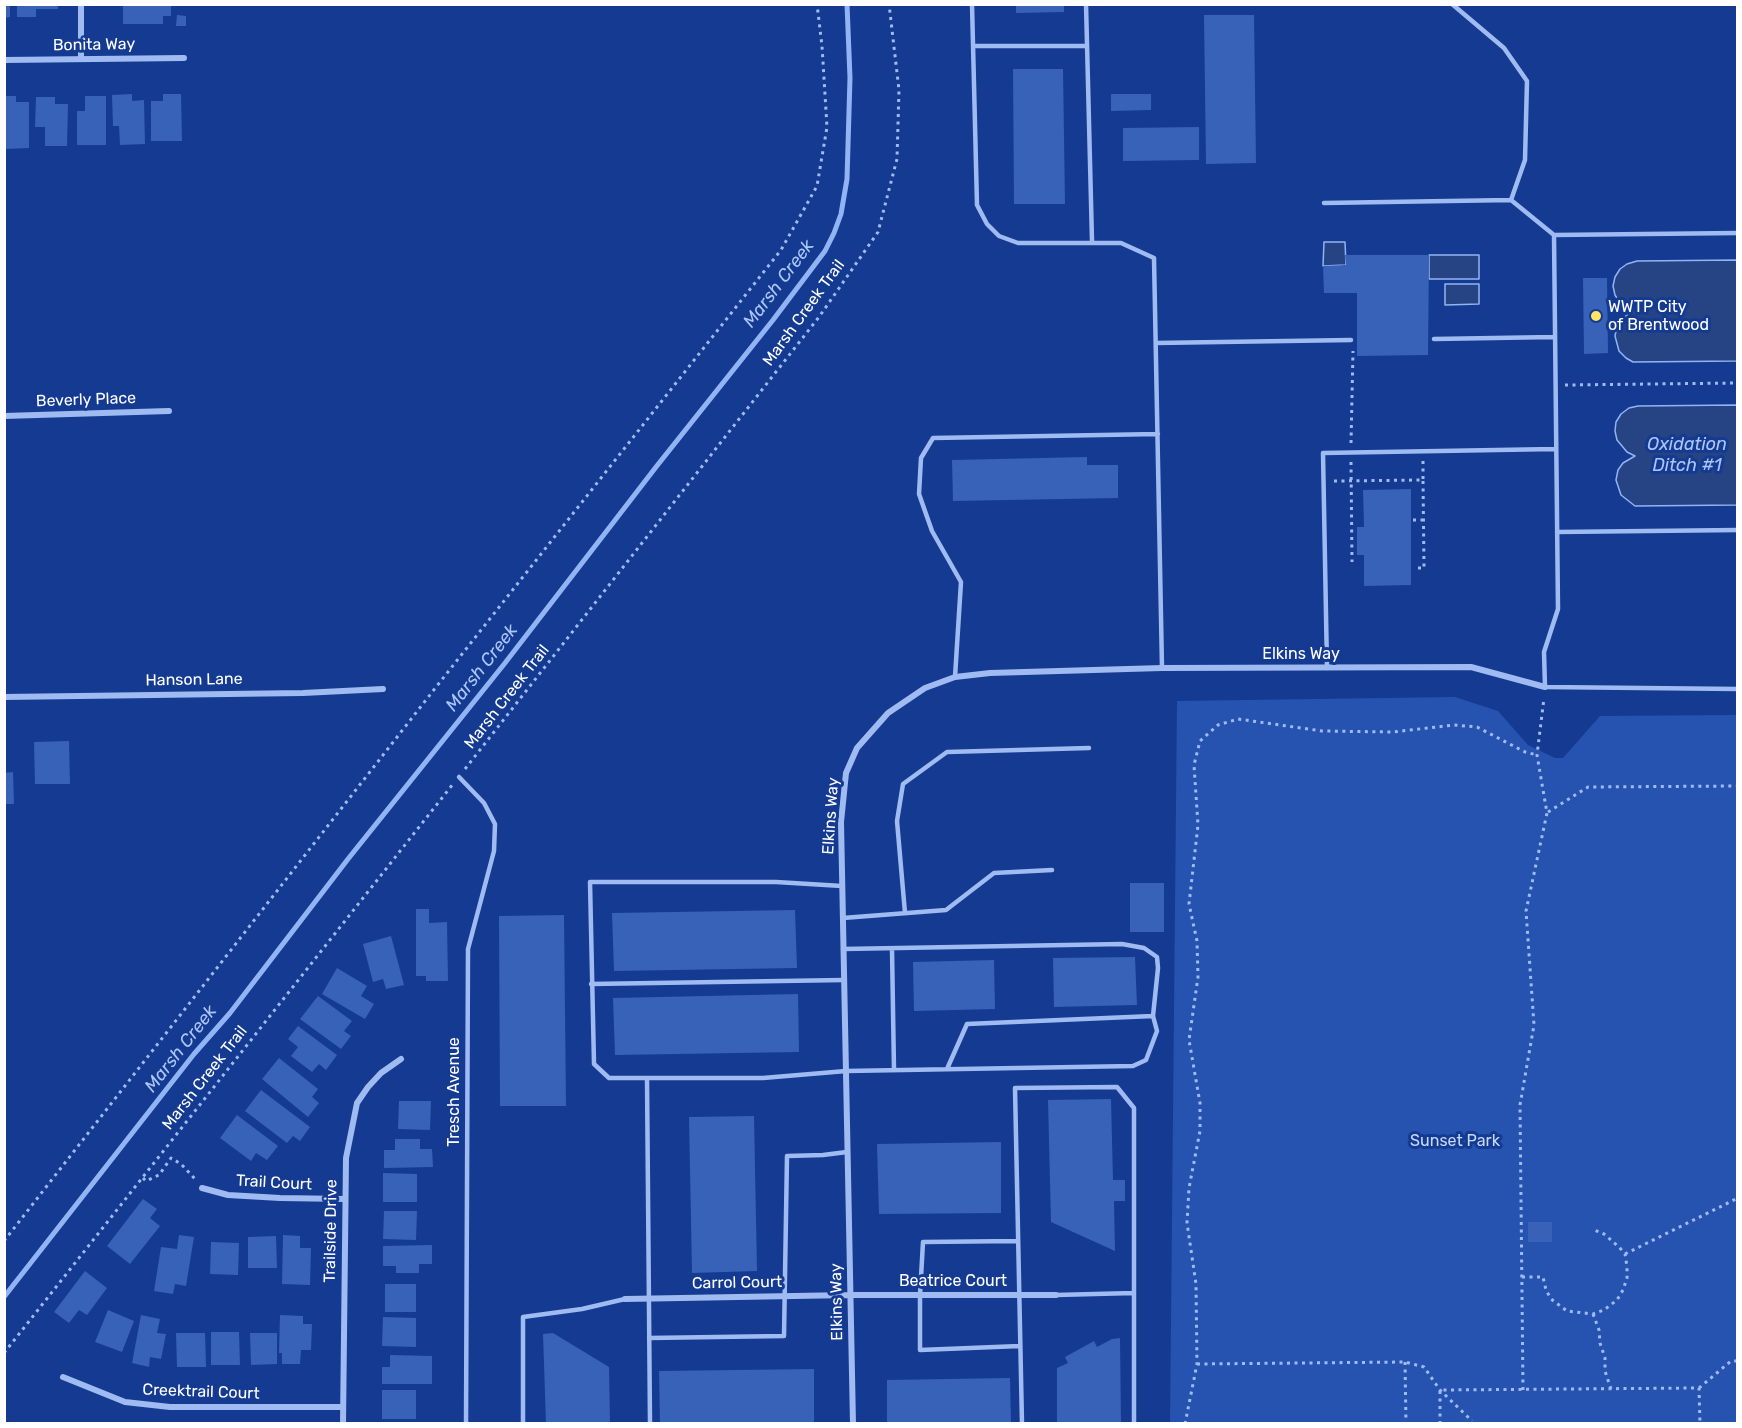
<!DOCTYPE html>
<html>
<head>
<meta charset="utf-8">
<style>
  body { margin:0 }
  #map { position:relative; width:1742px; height:1428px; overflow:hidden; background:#143b91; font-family:Rubik,sans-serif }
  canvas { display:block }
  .frame { position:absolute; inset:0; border:6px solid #fff; pointer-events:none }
</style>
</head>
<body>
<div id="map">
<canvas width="1742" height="1428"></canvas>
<div class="frame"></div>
</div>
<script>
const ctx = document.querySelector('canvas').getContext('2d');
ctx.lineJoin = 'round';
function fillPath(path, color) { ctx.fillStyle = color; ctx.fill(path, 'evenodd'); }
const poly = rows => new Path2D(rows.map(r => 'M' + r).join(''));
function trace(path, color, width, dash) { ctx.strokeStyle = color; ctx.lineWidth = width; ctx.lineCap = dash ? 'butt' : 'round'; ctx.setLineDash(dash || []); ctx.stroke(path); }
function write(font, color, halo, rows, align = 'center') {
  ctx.font = font + ' Rubik,sans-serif'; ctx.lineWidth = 6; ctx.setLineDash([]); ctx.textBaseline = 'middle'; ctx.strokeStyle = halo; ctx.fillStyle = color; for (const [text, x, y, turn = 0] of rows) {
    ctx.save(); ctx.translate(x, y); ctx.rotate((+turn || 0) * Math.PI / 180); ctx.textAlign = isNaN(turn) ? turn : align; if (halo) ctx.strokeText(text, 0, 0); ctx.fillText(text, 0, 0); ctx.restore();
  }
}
const green = poly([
  [1455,697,1498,711,1528,745,1555,758,1563,758,1600,716,1737,715,1737,1423,1170,1424,1177,701]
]);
const water = poly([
  [1324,242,1345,242,1346,265,1323,266,1324,242],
  [1429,255,1479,255,1479,279,1429,279,1429,255],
  [1737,260,1737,361,1633,362,1626,358,1619,351,1615,336,1617,326,1621,319,1633,312,1620,303,1615,295,1613,286,1615,277,1620,269,1627,264,1637,261,1737,260],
  [1445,284,1479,284,1479,304,1445,305,1445,284],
  [1737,405,1737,505,1635,506,1621,495,1616,480,1618,470,1623,463,1635,456,1627,452,1617,440,1615,431,1616,422,1621,414,1629,408,1638,406,1737,405]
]);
const stream = poly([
  [4,1297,194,1054,230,1013,348,859,505,663,656,467,773,320,825,251,834,233,841,214,847,179,850,78,847,4]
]);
const building = poly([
  [4,4,10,4,10,17,4,18],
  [17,4,58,4,58,9,36,9,36,17,17,17],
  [123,4,171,4,171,16,163,16,163,24,123,24],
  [1016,4,1064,4,1064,12,1016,13],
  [177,15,186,16,186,26,176,26],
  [1204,15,1254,15,1256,163,1206,164],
  [1013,69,1063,69,1065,204,1014,204],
  [132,94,132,101,144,100,145,144,120,145,119,126,113,126,112,95],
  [163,94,181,94,182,141,151,141,151,101,163,101],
  [1111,94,1151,94,1151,110,1111,111],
  [4,96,16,96,16,102,29,102,29,148,5,149],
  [85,96,106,96,106,145,77,145,77,111,85,111],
  [36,97,55,97,55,104,68,104,67,146,45,146,45,127,35,127],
  [1199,127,1199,160,1123,161,1123,128],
  [1345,255,1429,255,1428,355,1357,356,1357,293,1324,293,1323,266,1346,265],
  [1583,278,1607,278,1608,353,1584,354],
  [1087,457,1087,465,1118,465,1118,498,953,501,952,460],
  [1411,489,1411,585,1364,586,1364,555,1357,555,1357,527,1364,527,1363,490],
  [69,741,70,784,35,784,34,742],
  [13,772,14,804,4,804,4,773],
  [1130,883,1164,883,1164,932,1130,932],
  [416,909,429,909,429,923,447,922,448,981,426,981,426,976,416,976],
  [795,910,797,968,614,971,612,913],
  [564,915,566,1106,500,1106,499,916],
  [391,936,404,985,386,989,383,979,373,982,363,944],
  [1135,957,1137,1005,1054,1007,1053,958],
  [994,960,995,1009,914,1011,913,962],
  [337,968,367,986,361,996,374,1004,365,1019,322,994],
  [798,994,799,1052,615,1055,613,998],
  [318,996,352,1021,344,1031,351,1036,341,1049,300,1019],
  [298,1026,337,1055,326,1070,319,1064,312,1072,291,1056,298,1047,288,1039],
  [279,1058,318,1089,312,1097,319,1103,308,1117,262,1079],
  [261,1090,310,1127,300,1141,293,1136,287,1143,245,1111],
  [1111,1099,1113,1180,1125,1180,1125,1201,1114,1201,1115,1251,1051,1222,1048,1100],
  [399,1101,431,1101,430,1130,398,1129],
  [237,1115,278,1146,267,1160,256,1153,251,1161,220,1138],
  [754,1116,757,1271,692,1273,689,1117],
  [395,1139,420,1139,420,1149,432,1149,433,1167,384,1168,384,1150,395,1150],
  [1001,1142,1001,1213,879,1214,877,1144],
  [383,1173,417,1174,417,1202,383,1202],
  [143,1199,157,1209,150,1218,160,1226,130,1264,107,1246],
  [384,1211,417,1211,416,1240,383,1239],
  [1528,1222,1552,1222,1552,1242,1528,1242],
  [179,1235,194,1237,186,1286,175,1284,173,1294,154,1291,161,1247,177,1249],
  [283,1235,300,1236,300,1248,311,1248,310,1285,282,1284],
  [276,1236,277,1268,248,1268,248,1237],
  [211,1242,239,1243,238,1275,210,1274],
  [432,1245,432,1264,419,1264,419,1273,396,1273,396,1266,383,1266,383,1246],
  [85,1271,107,1288,87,1315,79,1310,69,1323,54,1312],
  [385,1284,416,1284,416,1312,385,1312],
  [108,1310,134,1321,122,1352,95,1342],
  [141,1315,160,1319,157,1333,166,1334,161,1359,150,1357,149,1367,132,1363],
  [280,1315,303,1316,303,1324,312,1324,311,1350,301,1350,300,1364,282,1364,282,1353,279,1353],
  [383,1317,416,1318,416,1347,382,1346],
  [211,1332,239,1332,240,1365,211,1365],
  [176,1333,205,1333,206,1367,177,1367],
  [250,1333,277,1333,277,1364,251,1365],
  [553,1333,609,1367,610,1424,546,1424,543,1334],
  [1120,1338,1121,1424,1057,1424,1057,1368,1068,1363,1065,1357,1094,1341,1097,1347,1112,1339],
  [390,1355,432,1356,432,1384,382,1384,382,1367,390,1367],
  [814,1369,814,1424,660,1424,659,1371],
  [1010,1378,1011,1424,887,1424,887,1380],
  [382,1390,416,1390,416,1419,382,1419]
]);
const path = poly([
  [1565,385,1738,383],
  [1351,443,1353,351],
  [1423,461,1423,480],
  [1351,462,1352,562],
  [1334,481,1423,480,1424,568,1414,568],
  [1413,520,1424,520],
  [465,769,819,317,878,232,897,159,899,90,889,4],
  [1548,812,1588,787,1738,786],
  [143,1178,146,1181,159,1175,171,1158,181,1164,196,1180],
  [4,1241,440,682,781,250,817,186,827,127,822,46,817,4],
  [1625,1254,1738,1198],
  [1522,1277,1543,1277,1546,1290,1551,1299,1567,1311,1593,1314,1604,1310,1617,1300,1623,1290,1627,1278,1627,1267,1625,1254,1619,1247,1604,1234,1592,1229],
  [1593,1314,1599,1330,1600,1343,1605,1358,1605,1371,1611,1389],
  [4,1353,453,784],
  [1405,1362,1406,1424],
  [1197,1364,1405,1362,1424,1367,1440,1390,1472,1421],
  [1699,1388,1731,1361,1738,1361],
  [1523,1390,1520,1105,1534,1025,1526,911,1547,813,1537,755,1544,698],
  [1185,1424,1197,1364,1196,1284,1187,1223,1189,1188,1200,1131,1200,1103,1189,1040,1198,977,1197,941,1189,904,1198,825,1194,765,1200,741,1218,725,1238,719,1322,731,1393,732,1454,725,1477,727,1525,752,1537,755],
  [1440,1424,1440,1390,1699,1388,1700,1424]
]);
const lane = poly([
  [972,4,977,205,987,224,999,236,1018,243,1121,243,1154,258,1162,668],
  [1086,4,1092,241],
  [1452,4,1504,48,1527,81,1525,160,1511,200],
  [973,46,1087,46],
  [1324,203,1511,200,1554,235,1738,233],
  [1554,235,1558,609,1544,652,1545,687,1738,689],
  [1434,339,1554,337],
  [1156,343,1351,340],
  [1557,532,1738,530],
  [1327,668,1323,453,1555,449],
  [955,677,961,582,932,531,919,494,921,458,933,438,1158,434],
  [459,777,484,803,495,824,494,851,468,949,466,1424],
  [842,886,776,882,590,882,594,1064,609,1078,763,1078,846,1071,1133,1066,1146,1060,1157,1031,1153,1016,1158,968,1157,957,1144,948,1122,944,843,949],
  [905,913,897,821,903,784,947,752,1089,748],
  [843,918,946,910,994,873,1052,870],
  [892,949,894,1070],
  [591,984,844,980],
  [947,1069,967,1024,1153,1016],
  [647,1078,650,1424],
  [1018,1241,923,1242,920,1295,920,1350,1020,1346],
  [1134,1293,1134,1424],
  [649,1338,784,1336,787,1156,823,1155,847,1152],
  [523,1424,523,1317,582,1309,625,1299],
  [1022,1424,1015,1088,1117,1087,1134,1108,1134,1293,1056,1295]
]);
const street = poly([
  [81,4,81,59],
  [4,60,184,58],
  [4,416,169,411],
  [4,697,303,693,383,689],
  [202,1188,228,1195,280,1198,345,1199],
  [625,1299,850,1295,1056,1295],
  [63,1377,125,1402,170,1407,343,1407],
  [343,1424,346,1158,357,1103,368,1087,381,1073,401,1059],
  [853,1424,841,822,846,773,857,748,888,713,925,688,955,677,990,673,1162,668,1471,667,1545,687]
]);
const markers = [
  [1596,316,6,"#ffe561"]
];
const streetNames = [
  ["Bonita Way",94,45,-1],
  ["Marsh Creek Trail",804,313,-54],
  ["Beverly Place",86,400,-2],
  ["Elkins Way",1301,654],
  ["Hanson Lane",194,680,-1],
  ["Marsh Creek Trail",507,697,-52],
  ["Elkins Way",831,816,-86],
  ["Marsh Creek Trail",205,1078,-52],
  ["Tresch Avenue",454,1092,-90],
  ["Trail Court",274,1183,3],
  ["Trailside Drive",331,1231,-89],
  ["Beatrice Court",953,1281],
  ["Carrol Court",737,1283,-1],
  ["Elkins Way",837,1302,-91],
  ["Creektrail Court",201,1392,2]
];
const poiNames = [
  ["WWTP City",1608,307],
  ["of Brentwood",1608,325]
];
const parkNames = [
  ["Sunset Park",1455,1141]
];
const waterNames = [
  ["Marsh Creek",779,284,-53],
  ["Oxidation",1687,445],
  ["Ditch #1",1687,466],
  ["Marsh Creek",482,668,-52],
  ["Marsh Creek",181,1049,-52]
];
fillPath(green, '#2653b0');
fillPath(water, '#264384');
trace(water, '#92b4f4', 1.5);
trace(stream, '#92b4f4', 5);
fillPath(building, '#3861b8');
trace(path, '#a0bbf1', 3, [3, 4.5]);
trace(lane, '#a0bbf1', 4.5);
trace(street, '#a0bbf1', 6);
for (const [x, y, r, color] of markers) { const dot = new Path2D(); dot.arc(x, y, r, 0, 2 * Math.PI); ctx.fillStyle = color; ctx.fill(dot); trace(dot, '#143b91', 2); }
write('16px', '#fff', '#143b91', streetNames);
write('16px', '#fff', '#143b91', poiNames, 'left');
write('16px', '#c8d9fc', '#143b91', parkNames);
write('italic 18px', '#adc6f8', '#143b91', waterNames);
</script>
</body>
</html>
